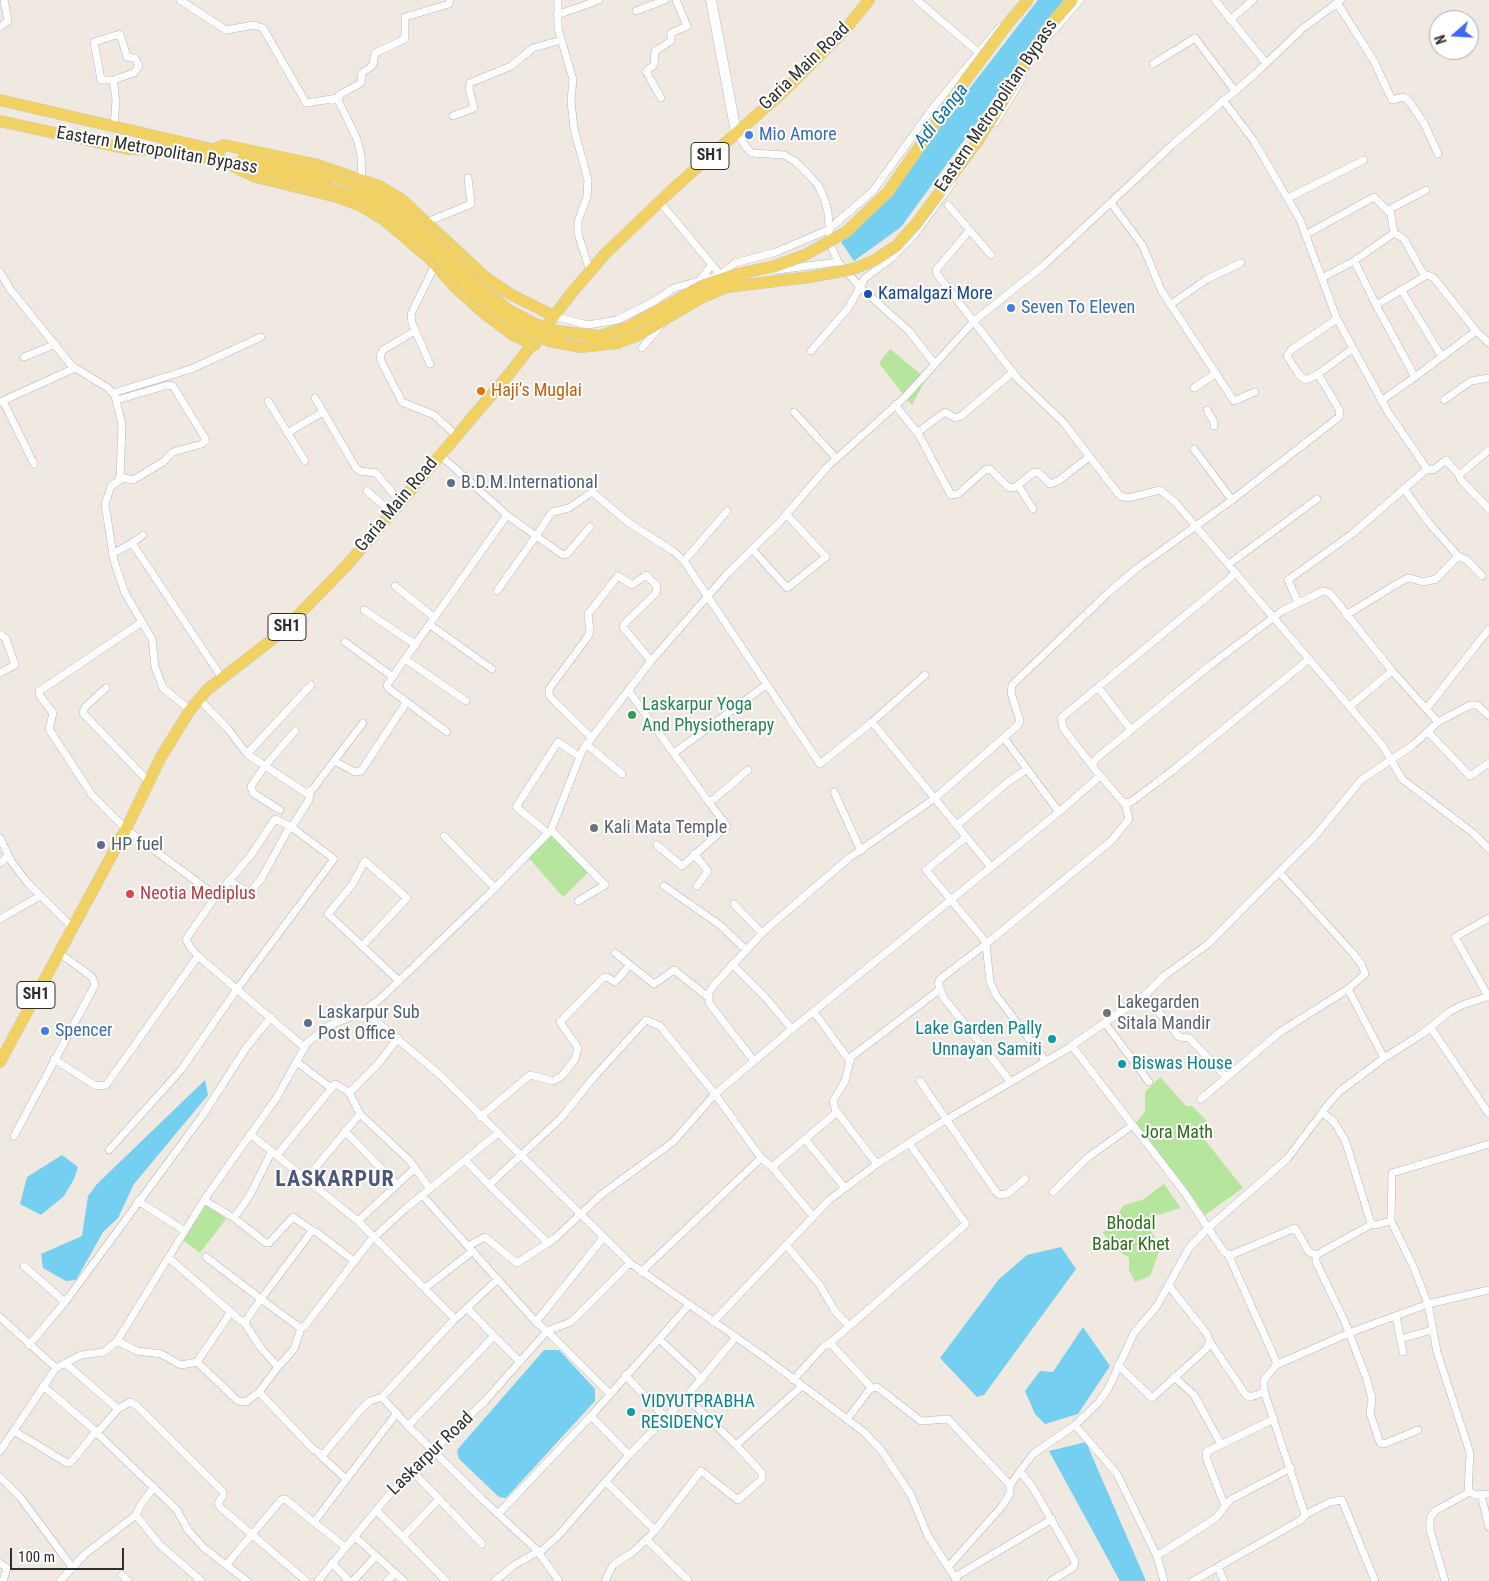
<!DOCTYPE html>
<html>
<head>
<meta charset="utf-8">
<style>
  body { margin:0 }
  #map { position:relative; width:1489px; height:1581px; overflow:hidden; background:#efe9e1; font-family:"Roboto Condensed",sans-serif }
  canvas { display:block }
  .north { position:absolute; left:1429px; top:10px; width:50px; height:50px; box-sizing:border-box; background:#fff; border:1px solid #ababab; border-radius:50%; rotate:251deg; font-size:14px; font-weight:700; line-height:20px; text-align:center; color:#2e2e2e }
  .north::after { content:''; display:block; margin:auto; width:18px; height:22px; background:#4264fb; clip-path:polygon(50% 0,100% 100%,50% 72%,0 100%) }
  .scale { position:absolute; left:10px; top:1548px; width:114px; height:22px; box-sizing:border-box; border:2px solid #2e2e2e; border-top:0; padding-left:6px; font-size:15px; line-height:18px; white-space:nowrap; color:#2e2e2e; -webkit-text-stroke:4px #fff; paint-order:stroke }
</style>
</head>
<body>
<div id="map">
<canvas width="1489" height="1581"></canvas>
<div class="north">N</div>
<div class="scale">100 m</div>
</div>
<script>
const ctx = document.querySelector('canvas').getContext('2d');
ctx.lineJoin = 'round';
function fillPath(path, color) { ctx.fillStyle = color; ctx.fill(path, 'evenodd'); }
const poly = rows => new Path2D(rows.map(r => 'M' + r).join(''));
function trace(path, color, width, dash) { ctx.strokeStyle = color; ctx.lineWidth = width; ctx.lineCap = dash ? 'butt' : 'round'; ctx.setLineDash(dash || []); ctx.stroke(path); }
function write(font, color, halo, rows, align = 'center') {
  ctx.font = font + ' "Roboto Condensed",sans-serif'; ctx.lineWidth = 4; ctx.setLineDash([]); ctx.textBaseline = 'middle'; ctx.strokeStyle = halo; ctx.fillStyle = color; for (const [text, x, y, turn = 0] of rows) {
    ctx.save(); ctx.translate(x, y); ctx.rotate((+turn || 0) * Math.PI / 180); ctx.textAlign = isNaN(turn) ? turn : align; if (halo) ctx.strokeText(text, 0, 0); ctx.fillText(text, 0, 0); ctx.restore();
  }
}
const green = poly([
  [890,349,922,375,905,397,879,363],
  [923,377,926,379,912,405,907,399],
  [552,835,589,872,563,897,529,858],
  [1160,1077,1186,1106,1192,1106,1207,1121,1204,1139,1243,1188,1205,1215,1136,1123,1145,1111,1145,1092],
  [1164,1184,1181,1208,1157,1215,1151,1230,1160,1249,1150,1276,1135,1282,1129,1270,1129,1258,1116,1249,1103,1233,1124,1205,1142,1200],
  [205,1202,226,1219,200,1253,182,1239]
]);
const water = poly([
  [1038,0,1064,0,1046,21,981,117,901,227,854,261,841,242,882,205,956,106],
  [205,1080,208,1095,134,1184,118,1218,103,1232,76,1280,66,1281,43,1268,41,1254,82,1236,88,1196,97,1184],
  [62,1155,78,1167,74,1179,64,1196,41,1215,20,1204,27,1177],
  [1061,1247,1076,1269,984,1395,977,1397,940,1358,999,1279,1027,1255],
  [1083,1327,1110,1366,1078,1414,1045,1424,1035,1414,1025,1391,1040,1371,1053,1372],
  [544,1350,559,1350,595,1389,595,1401,506,1498,499,1497,459,1459,457,1450],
  [1086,1442,1146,1581,1120,1581,1049,1451]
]);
const minor = poly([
  [180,0,226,30,254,25,263,28,306,103,338,98],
  [558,0,558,29,573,79,571,101,574,129,588,180,587,197,578,221,578,234,590,271],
  [917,0,978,52],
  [1215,0,1266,63],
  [1337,3,1374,61,1392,100,1404,97,1409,101,1425,125,1438,154],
  [636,11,665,0],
  [557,15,599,0],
  [1230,20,1253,0],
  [0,27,8,21,4,0],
  [1049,36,1080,0],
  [1153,64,1195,38,1235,91],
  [113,80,134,73,139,66,135,58,127,57,120,34,94,42,101,80,113,80,116,100,114,126],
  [661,98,646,71,654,65,655,51,671,41,671,33,687,26,676,0],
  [1223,100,1254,141,1300,220,1337,319,1388,412,1427,469,1433,470,1446,460,1459,475],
  [453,116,474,108,469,89,470,83,511,66,533,48,561,40],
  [995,123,1022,79],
  [736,132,746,147,752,153,784,155,796,162,810,176,818,185,825,201,828,212,830,243,838,262,859,286,909,331,934,363],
  [362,180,361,155,357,139,338,100,339,95,361,83,362,73,373,65,375,53,405,39,405,17,449,4,450,0],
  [1288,198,1364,160],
  [660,202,722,277],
  [1111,203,1143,246,1161,290,1234,401,1255,392],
  [948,205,991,255],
  [427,222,471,204,468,178],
  [969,231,936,270,937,274,1018,379,1063,422,1120,496,1128,498,1160,490,1175,502,1383,746,1402,779,1473,833,1489,849],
  [1394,233,1404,239,1424,275],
  [1307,234,1374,197,1389,212],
  [1354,261,1394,233,1390,209,1426,190],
  [777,270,838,262],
  [0,272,10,289,72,366,108,388,115,396,122,425,120,480,111,486,105,504,114,561,125,593,152,639,155,667,163,688,190,710],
  [1322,278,1352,262,1355,262,1376,305],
  [698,282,712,265],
  [1402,291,1442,357],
  [1170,305,1207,279,1241,263],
  [554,316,588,325,617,320,653,302,674,288,720,275,735,263,776,252,828,230,873,191,932,109,1000,27],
  [1337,319,1291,350,1287,356,1300,376,1306,380,1318,374,1352,349],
  [415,331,383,350,380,356,381,361,402,402,434,415,457,436],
  [1476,331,1489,343],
  [642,348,663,323],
  [811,351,849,307,865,278,892,258,915,234,953,182],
  [24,357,56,344],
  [430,364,412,323,411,314,435,265],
  [1194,388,1216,373],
  [113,393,191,369,261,337],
  [315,398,356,468,360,471,376,473,400,502],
  [117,400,168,385,173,386,206,440,202,444,173,452,163,462,133,480,119,477],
  [1444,400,1471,381,1489,378],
  [3,401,34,464],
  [268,401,305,461],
  [1381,401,1415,377,1476,331,1434,278,1427,275,1376,305,1415,377],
  [0,402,75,368],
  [895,405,919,435,951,495,958,494,985,470,990,469,1008,487,1014,488,1018,485],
  [1207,410,1214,422,1214,426],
  [794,412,836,458],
  [918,432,945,412,955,418,961,416,1013,372],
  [287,433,323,412],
  [1194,449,1232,500],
  [1489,450,1459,475,1461,480,1489,509],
  [440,455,507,515,536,536,552,512,569,508,592,492,629,523,673,551,684,561,820,764,872,722,991,867],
  [1404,489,1429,523,1458,556,1467,560,1482,576],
  [367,491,391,512],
  [1033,509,1018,485,1034,472,1039,473,1050,484,1058,481,1089,457],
  [132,543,143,535],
  [753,550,787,588,826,557,786,514],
  [112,554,132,543,222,678],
  [684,561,727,511],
  [1229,564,1317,499],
  [395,586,435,618],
  [497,591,536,536,563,555,567,554,590,527],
  [1298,602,1288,580,1352,534,1427,469],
  [364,610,416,645],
  [1346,615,1405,579,1410,578,1423,582,1436,579,1458,556],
  [142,622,53,682,39,691,40,696,53,713,49,729,92,795,126,829,216,896],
  [430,625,492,669],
  [0,634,6,639,15,665,0,673],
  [345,642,393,677],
  [405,659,387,685,388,688,447,732],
  [1098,687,1131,730],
  [106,688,85,707,83,713,148,781],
  [628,690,708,801,714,799,748,770],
  [199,699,228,729,247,754,306,793,312,790,334,761,355,772,361,771,406,703],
  [466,701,405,659,507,515],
  [1350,706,1392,671],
  [1427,708,1489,629],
  [872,722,925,675],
  [1438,722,1470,705,1477,705,1489,716],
  [1428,732,1470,776,1489,763],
  [592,738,552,699,549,694,549,689,586,639,590,632,588,614,618,576,632,585,646,575,657,586,656,593,624,624,623,627,651,661],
  [1004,738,1027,769],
  [586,744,622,774],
  [674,753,766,685],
  [247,754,311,685],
  [334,761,363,723],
  [1093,767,1063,728,1061,718,1236,573],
  [834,792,861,851],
  [280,810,253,793,251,786,265,766,295,731],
  [957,825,1008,782,1027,769,1059,812],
  [551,830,605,885,578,901],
  [548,833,516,807,558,742,579,756],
  [444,836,495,888],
  [966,837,926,870,981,936,986,944,990,982,996,995,1045,1060],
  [0,838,11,861,27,882,72,927],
  [657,845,682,866,727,826,708,801],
  [694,854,708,871,697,886],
  [0,863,8,856],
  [664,886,720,925,745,949],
  [734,904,762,933],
  [0,919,40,896],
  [362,946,407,898,365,861,352,885,328,914,362,946,399,981],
  [615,953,654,984,674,970,708,997],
  [732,964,765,997,792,1029],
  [1348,989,1384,1058],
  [1145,995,1179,1037,1189,1038,1226,1077],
  [1488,996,1455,937,1489,918],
  [364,1011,439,1074,630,1263,763,1356,864,1432,881,1450,911,1495,928,1536,957,1581],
  [814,1012,849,1060],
  [1105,1023,1149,1082],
  [1431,1028,1489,1114],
  [1071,1046,1145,995,1164,976,1208,944,1316,835,1361,780,1413,745,1438,722,1392,671,1330,593,1323,591,1282,611,1209,666,1098,757,1094,761,1093,767,1122,801,1125,803,1131,802,1172,771,1309,659],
  [304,1047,198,956,190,947,186,939,216,896,251,855,275,819,290,826,293,825,309,800,310,792],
  [54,1059,96,1086,106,1085,198,956],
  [754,1061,709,1003,709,993,714,985,764,931,849,858,935,798,1017,726,1020,721,1011,693,1012,685,1108,593,1136,569,1232,500,1339,417,1340,411,1318,374],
  [297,1062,331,1088],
  [920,1081,996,1192,1000,1195,1007,1194,1025,1179],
  [1010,1081,943,997,938,983,940,979,986,944,1111,841,1129,819,1125,803],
  [349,1093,378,1064,398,1038],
  [1201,1099,1280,1032,1348,989,1365,974,1362,965,1351,951,1279,872],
  [836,1112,833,1101,845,1081,851,1057,939,990],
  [1322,1112,1334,1122,1345,1140,1371,1223,1376,1225,1390,1221,1392,1223,1414,1268,1428,1304,1437,1352,1470,1453,1468,1493,1435,1511,1430,1518,1430,1530,1445,1581],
  [480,1117,530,1075,553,1081,562,1076,575,1059,578,1048,560,1022,603,978,607,977,615,982,630,965],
  [345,1131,397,1185],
  [250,1134,358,1221,455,1319],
  [14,1136,95,985,92,977,58,952],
  [805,1139,845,1188],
  [109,1150,181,1070,237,989,334,859,290,826,261,879,251,891,245,891,229,880],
  [277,1155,335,1084,349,1092,360,1114,410,1161,430,1189],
  [465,1160,489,1185],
  [772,1167,837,1112,877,1164],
  [306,1179,360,1114],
  [1053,1192,1087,1158,1133,1125],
  [422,1195,536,1322,547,1331,571,1322,630,1263],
  [204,1200,234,1218,266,1243,269,1243,293,1217,313,1231],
  [138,1201,185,1231],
  [234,1218,250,1195,272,1151],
  [358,1221,415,1168],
  [1391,1221,1392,1173,1489,1144],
  [1372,1224,1316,1255,1309,1252,1295,1228,1231,1255,1224,1252,1208,1228,1287,1159,1330,1102,1340,1091,1384,1058,1422,1034,1449,1012,1462,1005,1489,996],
  [548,1243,489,1185,561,1118,594,1077,646,1020,660,1026,715,1094,761,1158],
  [786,1245,819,1284,835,1311,849,1326],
  [468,1246,485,1237,517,1263,554,1239,602,1194,673,1142,715,1094,792,1029,1059,812,1100,776],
  [1316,1255,1316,1262,1345,1322,1367,1380,1372,1399,1370,1413,1380,1443,1384,1444,1418,1430],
  [169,1258,241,1321,245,1322,261,1299,206,1257],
  [354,1261,315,1231,312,1231,261,1299,299,1327,304,1327,370,1241,405,1209,497,1134],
  [24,1266,65,1302],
  [641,1272,761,1158,772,1167,813,1216],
  [425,1288,473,1251],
  [467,1308,494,1336],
  [1396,1316,1403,1352],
  [0,1317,56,1368],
  [536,1322,603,1238],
  [713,1322,829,1200,877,1164,934,1127,1072,1046,1185,1193,1208,1228,1189,1248,1157,1306,1134,1333,1108,1389,1098,1403,1075,1425,1033,1454,1010,1485],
  [659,1339,689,1305],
  [1400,1339,1432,1330],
  [117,1341,137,1351,161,1354,181,1365,197,1362,238,1401,246,1402,259,1392,278,1367,261,1348,244,1322],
  [1210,1342,1246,1395,1250,1397,1265,1392],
  [830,1343,966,1224,909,1143],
  [29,1345,65,1302,203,1115,246,1048,271,1017],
  [197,1362,231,1312],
  [65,1363,118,1409,130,1402,136,1405,223,1492,223,1496,218,1503,221,1508,306,1581],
  [1118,1365,1152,1398,1206,1349,1210,1342,1207,1334,1169,1286],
  [1276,1365,1349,1333,1428,1304,1489,1290],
  [278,1367,294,1349,301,1328],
  [625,1375,665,1417],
  [1174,1377,1194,1395,1221,1444],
  [793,1380,824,1346,830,1343,871,1387],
  [43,1386,97,1432],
  [259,1392,313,1449,323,1455,362,1408,370,1401,382,1397],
  [686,1397,736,1445,802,1386],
  [848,1418,870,1389,877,1387,921,1421,948,1419,1010,1485,1010,1493,1003,1505,949,1566],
  [1075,1425,1117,1474,1157,1556,1164,1581],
  [408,1426,494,1336,520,1362],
  [14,1431,67,1463,71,1462,93,1435,98,1434,177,1510,188,1530,203,1547,247,1581],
  [97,1433,118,1409],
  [0,1451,56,1368,81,1355,104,1352,117,1341,204,1200,277,1097,307,1043,328,1026,360,1013,380,999,488,895,551,830,583,749,651,661,728,573,778,524,828,466,905,397,974,321,1044,265,1172,145,1255,74,1302,29,1341,0],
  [320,1455,346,1479],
  [629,1455,591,1416,659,1339,702,1379],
  [412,1471,439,1499],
  [1020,1471,1033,1488,1075,1561,1074,1567,1051,1581],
  [0,1477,20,1497,72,1567],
  [606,1482,655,1530],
  [1469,1491,1475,1495,1489,1494],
  [1481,1495,1489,1527],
  [1225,1506,1207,1460,1206,1452,1274,1419],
  [376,1510,403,1537],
  [498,1514,591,1416],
  [136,1515,140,1506,154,1487],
  [1305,1515,1330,1502,1342,1500,1375,1581],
  [314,1522,396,1414],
  [354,1536,404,1581],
  [647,1540,688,1580],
  [538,1552,559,1581],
  [539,1553,557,1537,629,1455,686,1397,736,1337],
  [1157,1556,1216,1518,1230,1500,1291,1468],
  [0,1563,7,1568,3,1581],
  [332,1563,349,1581],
  [227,1564,281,1500,285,1499,345,1547],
  [1218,1567,1224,1581],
  [122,1575,128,1581],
  [955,1577,1052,1519],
  [60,1581,85,1554,136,1515,159,1544,201,1581],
  [318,1581,393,1490,485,1401,547,1331,610,1394],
  [353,1581,376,1556],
  [387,1581,395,1573],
  [446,1581,403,1537,439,1499,482,1544],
  [495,1581,513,1566,537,1552,537,1550,483,1500,408,1426,382,1397,452,1322,498,1279],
  [605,1581,613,1565,633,1552,652,1534,701,1471,738,1500,762,1479,762,1473,736,1445],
  [1193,1581,1301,1520,1305,1515,1264,1391,1264,1380,1276,1365,1276,1361,1228,1254]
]);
const secondary = poly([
  [711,0,736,132]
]);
const primary = poly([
  [0,100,220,151],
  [0,121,128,149,170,150,234,164],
  [214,149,224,145,314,164,379,186,401,199,485,277,510,294,554,316],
  [226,163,256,177,337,197,361,206,383,219,430,259,456,288,485,314,513,335,535,345],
  [0,1062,126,829,161,757,190,710,208,689,282,632,348,564,510,373,574,290,605,254,674,188,783,92,844,31,869,0]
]);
const primaryBridge = poly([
  [243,157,338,178,363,189,393,205,416,222,480,287,509,310,535,324,556,331,599,336,628,327,702,286,738,274,775,266,805,255,846,232,888,192,968,77,1010,21,1028,0],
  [242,166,311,182,361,200,389,214,414,233,475,296,526,331,549,341,581,347,618,343,636,336,701,298,727,287,810,277,853,269,875,260,896,246,916,224,977,142,1050,25,1072,0]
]);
const markers = [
  [749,135,5,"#3f7fe0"],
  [868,294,5,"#1a4fb4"],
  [1011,308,5,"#3f7fe0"],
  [481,391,5,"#e8710a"],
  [451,483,5,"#5c6f8a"],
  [632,715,5,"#2e9e5b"],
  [594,828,5,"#6b7280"],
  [101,845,5,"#5c6f8a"],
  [130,894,5,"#e0444e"],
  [1107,1013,5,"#6b7280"],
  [308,1023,5,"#5c6f8a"],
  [45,1031,5,"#3f7fe0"],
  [1052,1039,5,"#0f9aa8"],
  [1122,1064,5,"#0f9aa8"],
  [631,1412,5,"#0f9aa8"]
];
const shields = [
  [710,156,38],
  [287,627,38],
  [36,995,38]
];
const shieldNames = [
  ["SH1",710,156],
  ["SH1",287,627],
  ["SH1",36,995]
];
const streetNames = [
  ["Garia Main Road",805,67,-44],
  ["Eastern Metropolitan Bypass",997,106,-56],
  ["Eastern Metropolitan Bypass",157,151,10],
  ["Garia Main Road",397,505,-50],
  ["Laskarpur Road",431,1454,-44]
];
const shopNames = [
  ["Mio Amore",759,135],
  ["Seven To Eleven",1021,308],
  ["Spencer",55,1031]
];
const transitNames = [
  ["Kamalgazi More",878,294]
];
const foodNames = [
  ["Haji's Muglai",491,391]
];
const serviceNames = [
  ["B.D.M.International",461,483],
  ["HP fuel",111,845],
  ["Laskarpur Sub",318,1013],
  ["Post Office",318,1034]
];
const leisureNames = [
  ["Laskarpur Yoga",642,705],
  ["And Physiotherapy",642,726]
];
const worshipNames = [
  ["Kali Mata Temple",604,828],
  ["Lakegarden",1117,1003],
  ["Sitala Mandir",1117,1024]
];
const healthNames = [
  ["Neotia Mediplus",140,894]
];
const cultureNames = [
  ["Lake Garden Pally",1042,1029,"right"],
  ["Unnayan Samiti",1042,1050,"right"],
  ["Biswas House",1132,1064],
  ["VIDYUTPRABHA",641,1402],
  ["RESIDENCY",641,1423]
];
const parkNames = [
  ["Jora Math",1177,1133],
  ["Bhodal",1131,1224],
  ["Babar Khet",1131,1245]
];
const waterNames = [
  ["Adi Ganga",942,116,-52]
];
const districtNames = [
  ["LASKARPUR",335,1180]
];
fillPath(green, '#b6e59e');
fillPath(water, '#75cff0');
trace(minor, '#b4b7c1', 8);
trace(secondary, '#b4b7c1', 11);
trace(primary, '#c9c9c9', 12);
trace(minor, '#fff', 7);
trace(secondary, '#fff', 10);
trace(primary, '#f2d163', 11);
trace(primaryBridge, '#c9c9c9', 12, []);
trace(primaryBridge, '#f2d163', 11);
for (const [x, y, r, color] of markers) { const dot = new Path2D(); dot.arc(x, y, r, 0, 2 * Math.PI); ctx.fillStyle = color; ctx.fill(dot); trace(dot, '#fff', 2); }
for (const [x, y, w] of shields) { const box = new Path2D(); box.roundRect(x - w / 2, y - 13.5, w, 27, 4); ctx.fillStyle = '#fff'; ctx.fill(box); trace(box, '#2e2e2e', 1); }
write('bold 16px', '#2e2e2e', null, shieldNames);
write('18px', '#2e2e2e', '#fff', streetNames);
write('18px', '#366cbe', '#fff', shopNames, 'left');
write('18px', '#164399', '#fff', transitNames, 'left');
write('18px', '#c56008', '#fff', foodNames, 'left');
write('18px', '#4e5e75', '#fff', serviceNames, 'left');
write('18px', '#27864d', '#fff', leisureNames, 'left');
write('18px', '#5b616d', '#fff', worshipNames, 'left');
write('18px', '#be3a42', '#fff', healthNames, 'left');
write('18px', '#0d838f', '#fff', cultureNames, 'left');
write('18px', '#2c6e1b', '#fff', parkNames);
write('italic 19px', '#0d6fa3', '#fff', waterNames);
ctx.letterSpacing = '1px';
write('bold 22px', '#4d5680', '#fff', districtNames);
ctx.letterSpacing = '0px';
</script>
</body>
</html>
